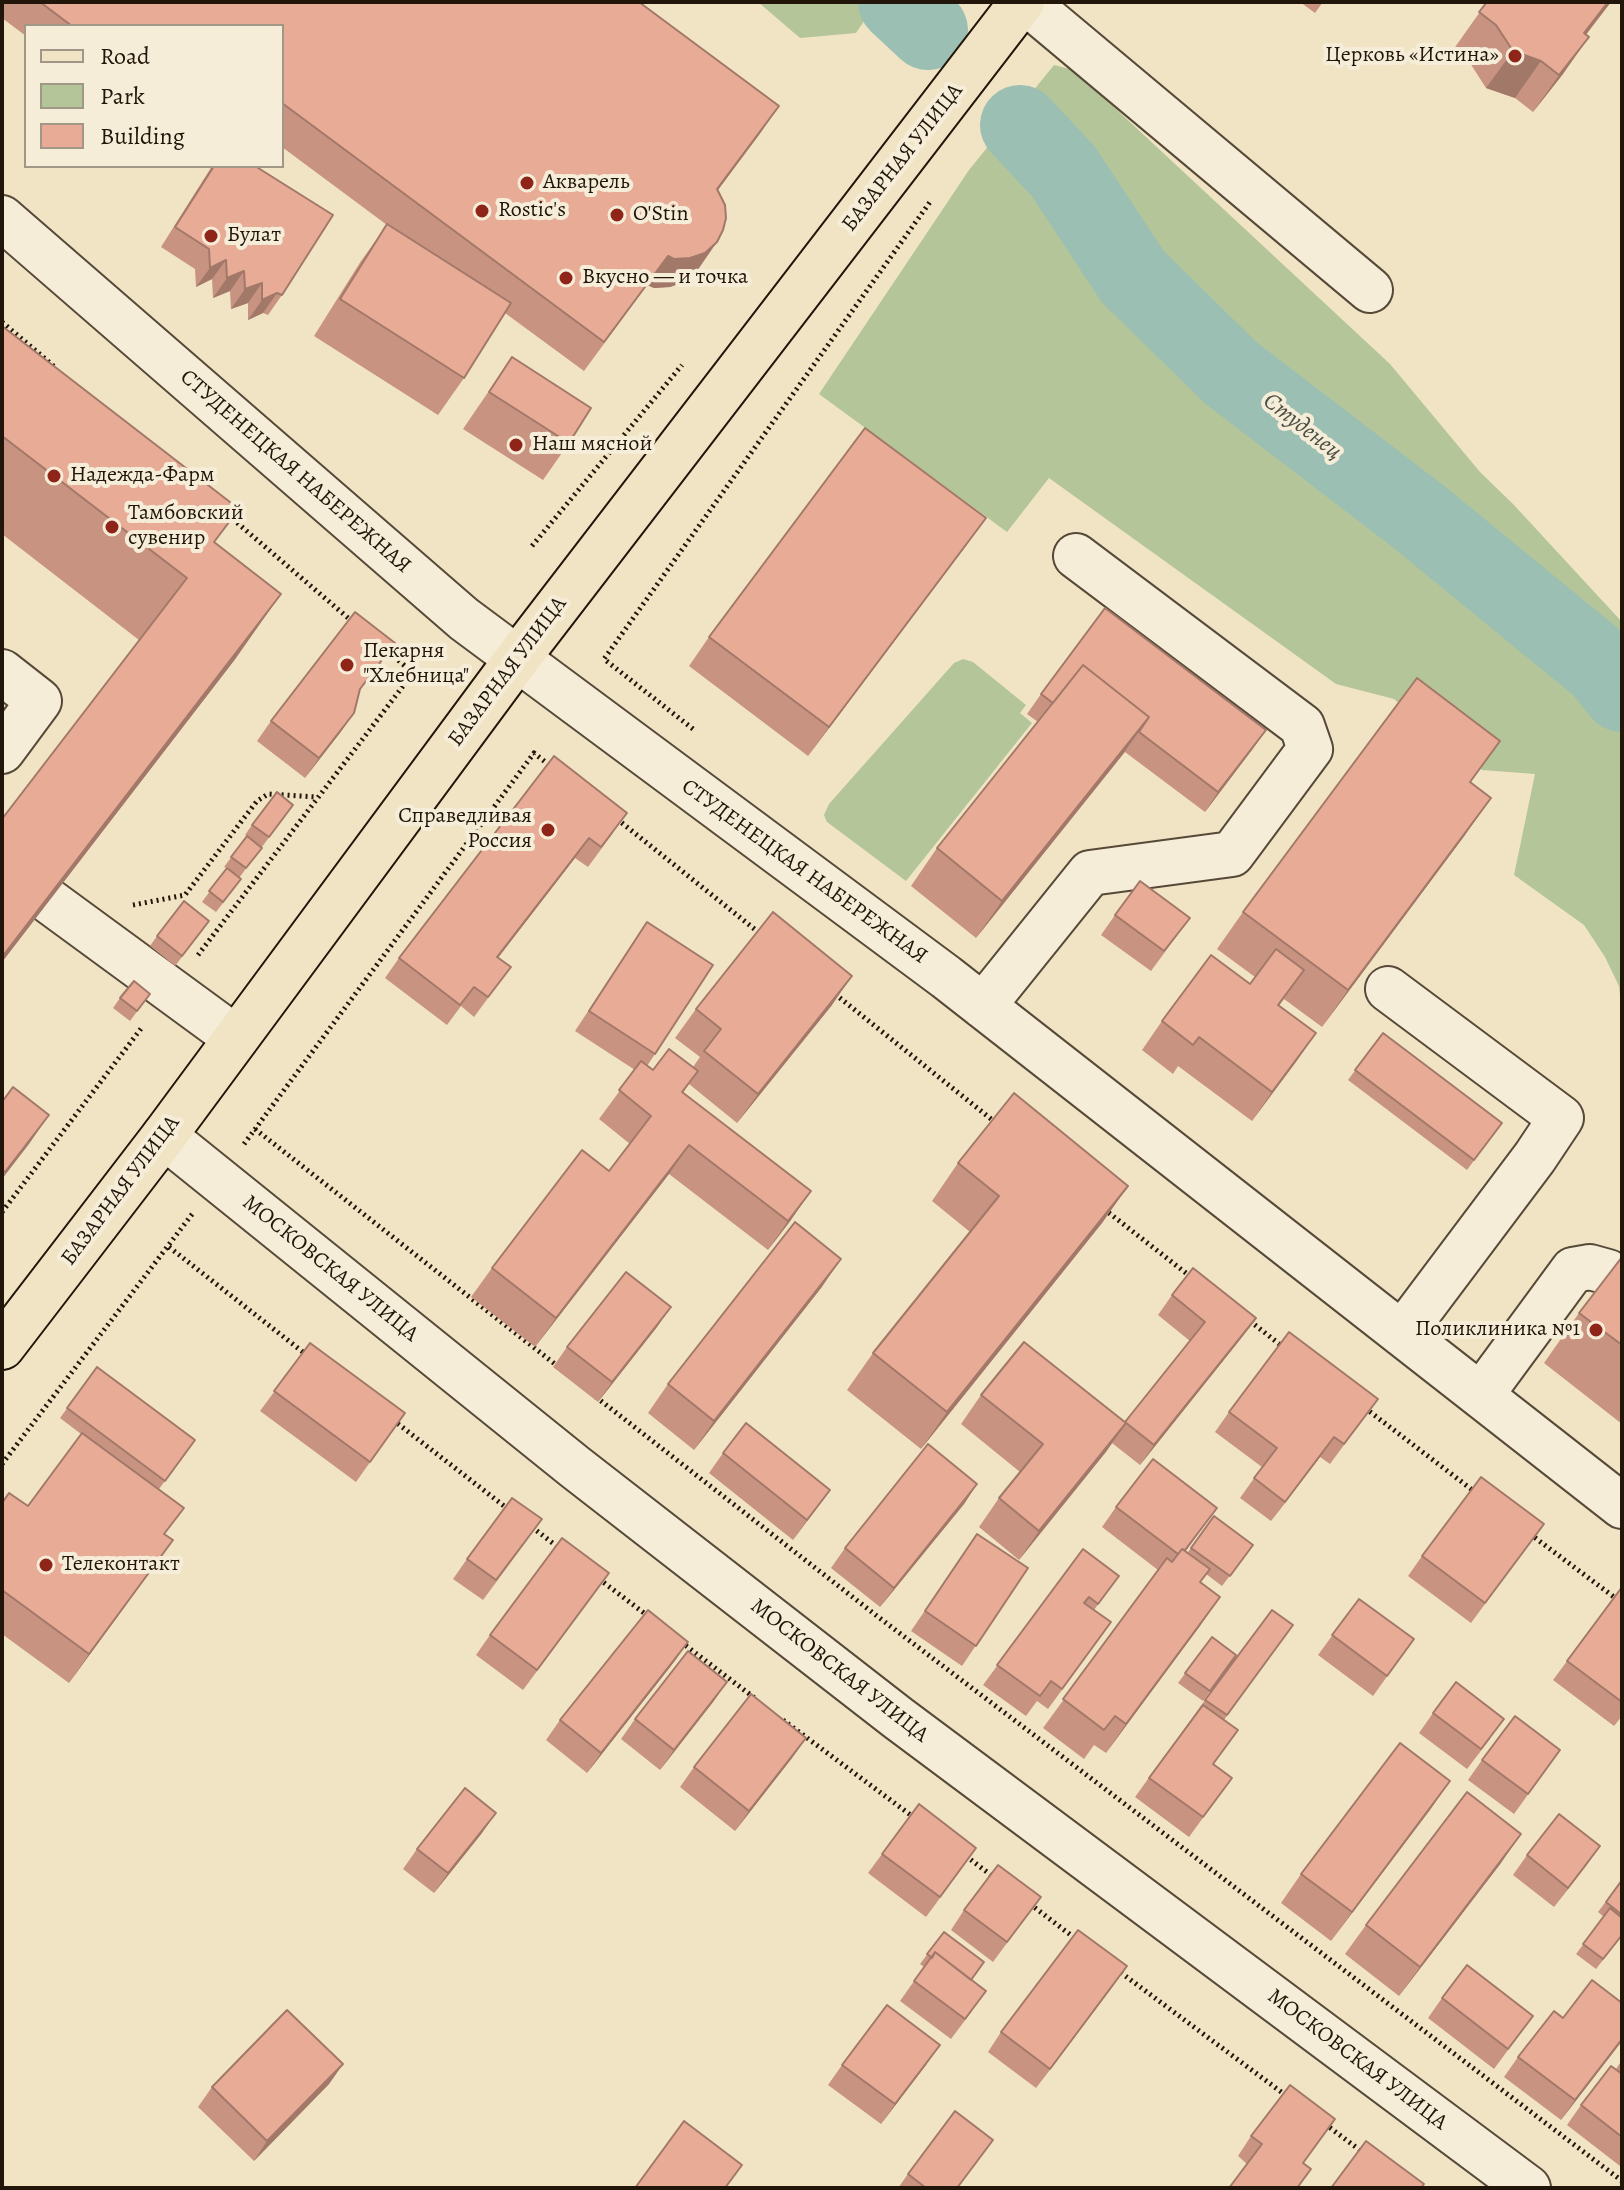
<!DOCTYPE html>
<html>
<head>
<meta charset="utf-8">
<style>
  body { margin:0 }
  #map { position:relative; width:1624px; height:2190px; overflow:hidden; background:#f1e4c5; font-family:Alegreya,serif }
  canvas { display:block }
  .frame { position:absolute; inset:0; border:4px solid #221509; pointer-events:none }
  .legend { position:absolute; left:24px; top:24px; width:260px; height:144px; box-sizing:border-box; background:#f6edd9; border:2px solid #a19786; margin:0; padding:10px 14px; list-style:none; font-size:24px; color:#221509 }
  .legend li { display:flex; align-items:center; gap:16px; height:40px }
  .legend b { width:40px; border:2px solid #a19786 }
</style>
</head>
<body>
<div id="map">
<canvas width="1624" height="2190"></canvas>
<div class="frame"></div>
<ul class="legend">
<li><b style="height:10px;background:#f1e4c5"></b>Road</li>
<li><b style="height:22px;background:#b4c599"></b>Park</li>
<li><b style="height:22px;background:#e8ab96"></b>Building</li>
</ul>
</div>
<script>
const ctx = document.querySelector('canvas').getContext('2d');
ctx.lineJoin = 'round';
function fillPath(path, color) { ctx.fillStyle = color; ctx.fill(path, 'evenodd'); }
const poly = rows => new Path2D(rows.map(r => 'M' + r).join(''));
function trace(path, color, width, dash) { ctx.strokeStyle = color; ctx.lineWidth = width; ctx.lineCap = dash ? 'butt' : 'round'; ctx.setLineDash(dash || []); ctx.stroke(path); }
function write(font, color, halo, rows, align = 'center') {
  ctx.font = font + ' Alegreya,serif'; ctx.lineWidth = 8; ctx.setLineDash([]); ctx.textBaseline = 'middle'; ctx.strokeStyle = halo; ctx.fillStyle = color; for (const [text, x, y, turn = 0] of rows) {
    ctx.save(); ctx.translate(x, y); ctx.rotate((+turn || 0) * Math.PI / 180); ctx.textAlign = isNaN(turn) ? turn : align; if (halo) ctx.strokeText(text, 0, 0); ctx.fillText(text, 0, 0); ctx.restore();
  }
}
const green = poly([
  [758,2,877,2,856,33,800,38],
  [1054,65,1074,70,1390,364,1480,472,1513,504,1622,622,1622,1015,1619,986,1605,957,1584,925,1514,875,1535,774,1482,770,1394,699,1336,684,1049,478,1007,532,819,394,969,170],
  [963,659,973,662,1026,705,1020,713,1032,723,906,881,827,822,824,815,829,804,954,663]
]);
const river = poly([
  [898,2,928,30],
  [1020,125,1063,171,1133,277,1231,373,1419,517,1602,667,1622,692]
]);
const path = poly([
  [2,322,56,368],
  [228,515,354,623],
  [532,546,682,365],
  [693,729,604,659,930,202],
  [617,819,762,935],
  [133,905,185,895,257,801,268,794,317,797],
  [198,955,413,673,383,647],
  [835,994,996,1123],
  [255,1129,560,1368],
  [244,1144,534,753,553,768],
  [1104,1209,1191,1277],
  [2,1212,143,1026],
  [169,1247,308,1356],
  [1250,1321,1283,1347],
  [596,1397,877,1616,1622,2181],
  [1365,1408,1475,1492],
  [393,1420,508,1509],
  [2,1464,193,1213],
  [532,1527,559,1548],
  [1530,1534,1622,1603],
  [599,1579,648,1616],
  [681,1642,756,1699],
  [783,1720,916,1819],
  [966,1856,996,1879],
  [1030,1904,1076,1939],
  [1116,1969,1288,2097],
  [1325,2124,1365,2154]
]);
const minor = poly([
  [1026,2,1370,290],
  [2,218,464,619,946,977,1622,1506],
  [2,672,39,701,2,751],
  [49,901,236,1038],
  [1388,989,1561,1118,1535,1157,1402,1334],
  [983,1006,1090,873,1232,854,1310,749,1302,726,1076,556],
  [164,1136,575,1467,898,1718,1528,2188],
  [1481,1395,1573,1270,1590,1267,1608,1272,1622,1281]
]);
const major = poly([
  [2,1347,164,1136,517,659,1022,2]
]);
const wall = poly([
  [2,2,639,2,779,106,718,190,697,271,684,282,670,287,654,288,647,285,584,371,505,313,464,378,438,415,314,336,361,261,387,225,282,147,282,26,26,26,26,36,2,18],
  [1300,2,1323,2,1315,13],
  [1487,2,1611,2,1586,35,1563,74,1533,112,1515,98,1486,88,1470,63,1453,50],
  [212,166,255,166,282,295,268,315,263,313,248,320,248,303,231,309,230,291,213,298,212,279,196,287,195,269,161,247],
  [2,326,215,543,236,658,2,962,2,819,139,640,2,534],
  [512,357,569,443,543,480,463,429],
  [965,547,808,756,689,666,709,637],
  [381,663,359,691,354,713,305,778,257,741,271,721],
  [1041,694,1266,730,1205,812,1125,752,976,938,911,886,937,848,1038,722,1027,714],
  [554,756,613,833,588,867,575,858,498,958,511,967,474,1017,461,1006,447,1025,385,978,399,958],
  [1471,783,1465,835,1322,1027,1284,999,1279,1006,1316,1033,1252,1121,1178,1066,1173,1074,1142,1050,1162,1021,1250,984,1255,977,1217,949,1243,912],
  [293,805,239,878,241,879,234,889,216,912,202,902,227,868,224,867,247,836,245,835,252,825],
  [1115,915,1190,918,1151,971,1101,935],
  [647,922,655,1054,647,1066,653,1070,693,1067,700,1057,675,1038,696,1009,832,1005,737,1123,689,1084,683,1093,791,1220,768,1250,669,1174,535,1347,471,1297,492,1268,609,1171,630,1144,599,1119,635,1070,575,1031],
  [202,931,175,966,150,946,157,936],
  [150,994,130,1021,113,1008,120,998],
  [1383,1033,1502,1123,1467,1170,1348,1080],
  [958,1163,1128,1186,1102,1223,921,1449,847,1390,873,1353,970,1232,932,1201],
  [1622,1257,1622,1424,1544,1363,1579,1313],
  [841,1259,821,1288,694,1450,648,1413,668,1384],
  [1172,1295,1242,1337,1140,1465,1112,1443,1019,1560,979,1527,999,1498,1020,1472,961,1424,981,1395,1125,1422,1190,1341,1158,1315],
  [657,1327,598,1402,553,1367,567,1347],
  [310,1343,405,1413,356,1482,260,1411],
  [97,1367,195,1440,159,1489,165,1535,173,1540,69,1683,2,1634,2,1503,28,1506,81,1434,60,1418],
  [1378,1399,1330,1464,1320,1457,1271,1521,1240,1498,1262,1467,1215,1432,1229,1412],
  [723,1453,830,1490,793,1540,709,1473],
  [977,1484,964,1504,880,1607,831,1568,845,1548],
  [1116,1507,1217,1508,1186,1551,1188,1552,1214,1516,1253,1545,1222,1586,1206,1574,1200,1583,1220,1597,1106,1753,1094,1745,1084,1759,1043,1728,1158,1570,1102,1527],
  [1544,1524,1471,1623,1408,1576,1422,1556],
  [977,1534,1028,1568,962,1666,911,1631],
  [528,1539,483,1600,453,1579,467,1559],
  [1083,1549,1119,1576,1094,1610,1097,1642,1048,1709,1037,1701,1026,1716,983,1685],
  [1622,1587,1622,1716,1614,1726,1553,1680],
  [595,1593,523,1690,476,1655,490,1635],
  [1359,1599,1414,1639,1373,1696,1318,1655],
  [1293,1625,1224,1720,1213,1765,1232,1778,1189,1837,1135,1797,1205,1700],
  [1212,1637,1236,1655,1203,1701,1178,1683],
  [688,1642,674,1662,587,1773,546,1740,560,1720],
  [727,1682,713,1702,660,1770,621,1739,635,1719],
  [1433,1713,1490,1739,1467,1769,1419,1733],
  [806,1738,792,1758,735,1831,680,1787,694,1767],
  [1560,1750,1514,1814,1468,1780,1482,1760],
  [1450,1781,1331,1941,1281,1903,1301,1874],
  [482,1833,434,1893,403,1869,417,1849],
  [1600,1846,1554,1907,1513,1875,1527,1855],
  [882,1854,962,1868,926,1917,868,1873],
  [1501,1863,1399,1996,1345,1954,1366,1925],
  [1622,1880,1622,1936,1596,1969,1576,1954,1604,1917,1598,1912],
  [1041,1897,993,1962,951,1930,964,1910],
  [944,1932,972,1980,972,2011,951,2039,900,2001,924,1967,920,1964],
  [1113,1986,1036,2088,988,2052,1001,2032],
  [1442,1998,1519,2035,1494,2069,1428,2018],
  [1563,2018,1622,2041,1561,2120,1504,2077,1518,2057],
  [1622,2060,1622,2163,1620,2166,1567,2125,1581,2105,1616,2069],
  [343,2064,329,2084,254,2161,198,2107,212,2087],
  [842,2065,926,2065,881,2124,828,2085],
  [1251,2136,1303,2163,1311,2169,1298,2188,1229,2188,1247,2164,1238,2156],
  [908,2174,958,2188,898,2188]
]);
const shadedWall = poly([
  [1608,2,1611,2,1558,70,1584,33],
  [1589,37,1563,74,1533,112,1559,75],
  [1513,51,1541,61,1515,98,1486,88],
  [779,106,759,135,697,218,717,189],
  [717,242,697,271,684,282,670,287,654,288,647,285,584,371,668,256],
  [226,260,212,279,196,287,210,268],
  [244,271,230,291,213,298,227,278],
  [262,283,248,303,231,309,245,289],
  [277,293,263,313,248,320,262,300],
  [986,518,965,547,808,756,829,727],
  [281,594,236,658,2,962,2,957],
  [354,713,340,733,305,778,319,758],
  [1149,717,1123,754,976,938,1002,901],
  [1266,730,1252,750,1205,812,1218,792],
  [1491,798,1465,835,1322,1027,1348,990],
  [589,838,575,858,483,977,497,957],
  [852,976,832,1005,737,1123,758,1094],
  [1316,1033,1296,1062,1252,1121,1272,1092],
  [49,1115,29,1144,2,1179,5,1172],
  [689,1145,669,1174,535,1347,556,1318],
  [1128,1186,1102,1223,921,1449,947,1412],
  [811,1191,791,1220,768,1250,788,1221],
  [841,1259,821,1288,694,1450,714,1421],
  [671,1307,657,1327,598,1402,612,1382],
  [1256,1318,1242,1337,1140,1465,1154,1445],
  [1126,1423,1106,1452,1019,1560,1039,1531],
  [1334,1437,1320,1457,1271,1521,1285,1502],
  [977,1484,964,1504,880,1607,894,1588],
  [830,1490,816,1509,793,1540,807,1520],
  [173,1540,152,1569,69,1683,89,1654],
  [1220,1597,1200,1626,1106,1753,1126,1724],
  [688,1642,674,1662,587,1773,601,1753],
  [727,1682,713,1702,660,1770,674,1750],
  [806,1738,792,1758,735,1831,749,1811],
  [1450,1781,1430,1810,1331,1941,1352,1912],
  [496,1813,482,1833,434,1893,448,1873],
  [1521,1834,1501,1863,1399,1996,1420,1967],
  [1600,1846,1586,1866,1554,1907,1568,1888],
  [1127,1966,1113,1986,1036,2088,1050,2069],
  [1622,2039,1622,2041,1561,2120,1575,2100],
  [940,2045,926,2065,881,2124,895,2104],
  [343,2064,329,2084,254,2161,267,2141]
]);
const building = poly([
  [40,2,639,2,779,106,717,189,725,205,726,218,723,230,717,242,705,253,690,258,674,259,668,256,604,342,282,103,282,26,72,26,40,2],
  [1487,2,1608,2,1584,33,1589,37,1559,75,1541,61,1513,51,1496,25,1479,12,1487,2],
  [214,166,255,166,333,215,282,295,277,293,262,300,262,283,245,289,244,271,227,278,226,260,210,268,209,249,175,227,214,166],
  [387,224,511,303,464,378,340,299,387,224],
  [2,326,239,509,214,542,281,594,2,957,2,819,187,578,2,436,2,326],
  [512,357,591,408,569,443,489,392,512,357],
  [865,428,986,518,829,727,709,637,865,428],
  [1105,608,1266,730,1218,792,1139,732,1149,717,1083,665,1053,703,1041,694,1105,608],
  [355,612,395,643,360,689,354,713,319,758,271,721,355,612],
  [1083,665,1149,717,1002,901,937,848,1083,665],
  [1417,678,1500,741,1470,782,1491,798,1348,990,1243,912,1417,678],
  [554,756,627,813,601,847,589,838,497,957,511,967,488,997,474,987,460,1005,399,958,554,756],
  [277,792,293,805,269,837,252,825,277,792],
  [247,836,262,848,246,868,231,857,247,836],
  [227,868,241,879,223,902,209,891,227,868],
  [1140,881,1190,918,1164,951,1115,915,1140,881],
  [184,901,209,921,182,956,157,936,184,901],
  [773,912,852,976,758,1094,704,1051,721,1029,696,1009,773,912],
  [647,922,713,965,655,1054,589,1011,647,922],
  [1276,949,1304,970,1278,1005,1316,1033,1272,1092,1199,1037,1193,1045,1162,1021,1211,955,1250,984,1276,949],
  [134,981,150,994,137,1011,120,998,134,981],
  [1383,1033,1502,1123,1474,1160,1355,1070,1383,1033],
  [669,1049,698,1071,682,1092,811,1191,788,1221,689,1145,556,1318,492,1268,582,1150,609,1171,651,1116,619,1090,641,1061,653,1070,669,1049],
  [13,1087,49,1115,5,1172,2,1170,2,1102,13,1087],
  [1014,1093,1128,1186,947,1412,873,1353,999,1196,958,1163,1014,1093],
  [795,1222,841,1259,714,1421,668,1384,795,1222],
  [1622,1257,1622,1345,1579,1313,1622,1257],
  [1193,1268,1256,1318,1154,1445,1125,1422,1205,1322,1172,1295,1193,1268],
  [626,1272,671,1307,612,1382,567,1347,626,1272],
  [1289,1332,1378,1399,1344,1444,1334,1437,1285,1502,1254,1478,1277,1448,1229,1412,1289,1332],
  [1024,1342,1126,1423,1039,1531,999,1498,1043,1444,981,1395,1024,1342],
  [310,1343,405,1413,370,1462,274,1391,310,1343],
  [97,1367,195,1440,165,1481,67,1408,97,1367],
  [746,1423,830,1490,807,1520,723,1453,746,1423],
  [82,1433,184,1508,164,1534,173,1540,89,1654,2,1590,2,1503,9,1493,28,1506,82,1433],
  [928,1444,977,1484,894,1588,845,1548,928,1444],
  [1153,1459,1217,1508,1185,1550,1182,1549,1178,1554,1116,1507,1153,1459],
  [1481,1477,1544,1524,1485,1603,1422,1556,1481,1477],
  [512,1498,542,1519,496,1580,467,1559,512,1498],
  [1214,1516,1253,1545,1230,1576,1191,1548,1214,1516],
  [977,1534,1028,1568,976,1646,925,1611,977,1534],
  [562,1538,609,1573,537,1670,490,1635,562,1538],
  [1083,1549,1119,1576,1098,1604,1089,1597,1084,1603,1111,1622,1062,1689,1051,1681,1040,1696,997,1665,1083,1549],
  [1182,1549,1210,1569,1200,1582,1220,1597,1126,1724,1115,1716,1104,1730,1063,1699,1167,1558,1172,1562,1182,1549],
  [1622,1587,1622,1702,1567,1661,1622,1587],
  [1359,1599,1414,1639,1387,1676,1332,1635,1359,1599],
  [648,1610,688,1642,601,1753,560,1720,648,1610],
  [1272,1610,1293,1625,1227,1715,1205,1700,1272,1610],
  [1212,1637,1236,1655,1210,1691,1185,1673,1212,1637],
  [688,1651,727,1682,674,1750,635,1719,688,1651],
  [1456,1682,1504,1719,1481,1749,1433,1713,1456,1682],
  [751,1694,806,1738,749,1811,694,1767,751,1694],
  [1203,1705,1238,1730,1213,1764,1232,1778,1203,1817,1149,1778,1203,1705],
  [1515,1716,1560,1750,1528,1794,1482,1760,1515,1716],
  [1400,1743,1450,1781,1352,1912,1301,1874,1400,1743],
  [465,1788,496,1813,448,1873,417,1849,465,1788],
  [1467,1792,1521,1834,1420,1967,1366,1925,1467,1792],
  [919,1804,976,1848,940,1897,882,1854,919,1804],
  [1559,1814,1600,1846,1568,1888,1527,1855,1559,1814],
  [998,1865,1041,1897,1007,1942,964,1910,998,1865],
  [1622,1880,1622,1915,1606,1902,1622,1880],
  [1610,1908,1622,1918,1622,1935,1603,1959,1583,1944,1610,1908],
  [1078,1930,1127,1966,1050,2069,1001,2032,1078,1930],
  [944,1932,984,1962,971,1980,935,1952,932,1958,927,1954,944,1932],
  [935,1952,986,1991,965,2019,914,1981,935,1952],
  [1467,1965,1533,2016,1508,2049,1442,1998,1467,1965],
  [1592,1980,1622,2003,1622,2039,1575,2100,1518,2057,1554,2011,1563,2018,1592,1980],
  [887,2005,940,2045,895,2104,842,2065,887,2005],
  [287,2010,343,2064,267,2141,212,2087,287,2010],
  [1611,2066,1622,2074,1622,2137,1581,2105,1611,2066],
  [1290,2085,1335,2119,1303,2163,1311,2169,1297,2188,1229,2188,1262,2144,1251,2136,1290,2085],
  [955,2111,993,2140,957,2188,926,2188,908,2174,955,2111],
  [684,2121,742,2165,725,2188,635,2188,684,2121],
  [1366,2141,1424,2184,1421,2188,1331,2188,1366,2141]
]);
const markers = [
  [1515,56,8,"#8f2418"],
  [527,183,8,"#8f2418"],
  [482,211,8,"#8f2418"],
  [617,215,8,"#8f2418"],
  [211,236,8,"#8f2418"],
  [566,278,8,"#8f2418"],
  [516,445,8,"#8f2418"],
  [54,476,8,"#8f2418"],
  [112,527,8,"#8f2418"],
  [347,665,8,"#8f2418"],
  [548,830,8,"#8f2418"],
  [1596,1330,8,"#8f2418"],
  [46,1565,8,"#8f2418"]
];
const poiNames = [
  ["Церковь «Истина»",1499,56,"right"],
  ["Акварель",543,183],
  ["Rostic's",498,211],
  ["O'Stin",633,215],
  ["Булат",227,236],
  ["Вкусно — и точка",582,278],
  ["Наш мясной",532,445],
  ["Надежда-Фарм",70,476],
  ["Тамбовский",128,514],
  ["сувенир",128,539],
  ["Пекарня",363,652],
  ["\"Хлебница\"",363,677],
  ["Справедливая",532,817,"right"],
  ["Россия",532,842,"right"],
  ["Поликлиника №1",1580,1330,"right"],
  ["Телеконтакт",62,1565]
];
const streetNames = [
  ["БАЗАРНАЯ УЛИЦА",903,158,-52],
  ["СТУДЕНЕЦКАЯ НАБЕРЕЖНАЯ",295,472,41],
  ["БАЗАРНАЯ УЛИЦА",508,672,-53],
  ["СТУДЕНЕЦКАЯ НАБЕРЕЖНАЯ",804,872,36],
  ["БАЗАРНАЯ УЛИЦА",121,1191,-53],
  ["МОСКОВСКАЯ УЛИЦА",330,1269,39],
  ["МОСКОВСКАЯ УЛИЦА",839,1671,38],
  ["МОСКОВСКАЯ УЛИЦА",1357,2060,37]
];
const waterNames = [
  ["Студенец",1302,427,38]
];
fillPath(green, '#b4c599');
trace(river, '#9bbfb3', 80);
trace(minor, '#564938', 48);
trace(major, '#221509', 48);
trace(path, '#221509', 5, [2, 4]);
trace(minor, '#f6edd9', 44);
trace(major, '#f1e4c5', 44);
fillPath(wall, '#c89381');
fillPath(shadedWall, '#a27869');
fillPath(building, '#e8ab96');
trace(building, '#a27869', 2);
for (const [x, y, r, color] of markers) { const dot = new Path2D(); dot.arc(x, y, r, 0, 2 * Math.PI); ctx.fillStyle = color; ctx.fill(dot); trace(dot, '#f6edd9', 3); }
write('22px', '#221509', '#f6edd9', poiNames, 'left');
write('22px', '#221509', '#f6edd9', streetNames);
write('italic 24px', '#4c5044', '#f6edd9', waterNames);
</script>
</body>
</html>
